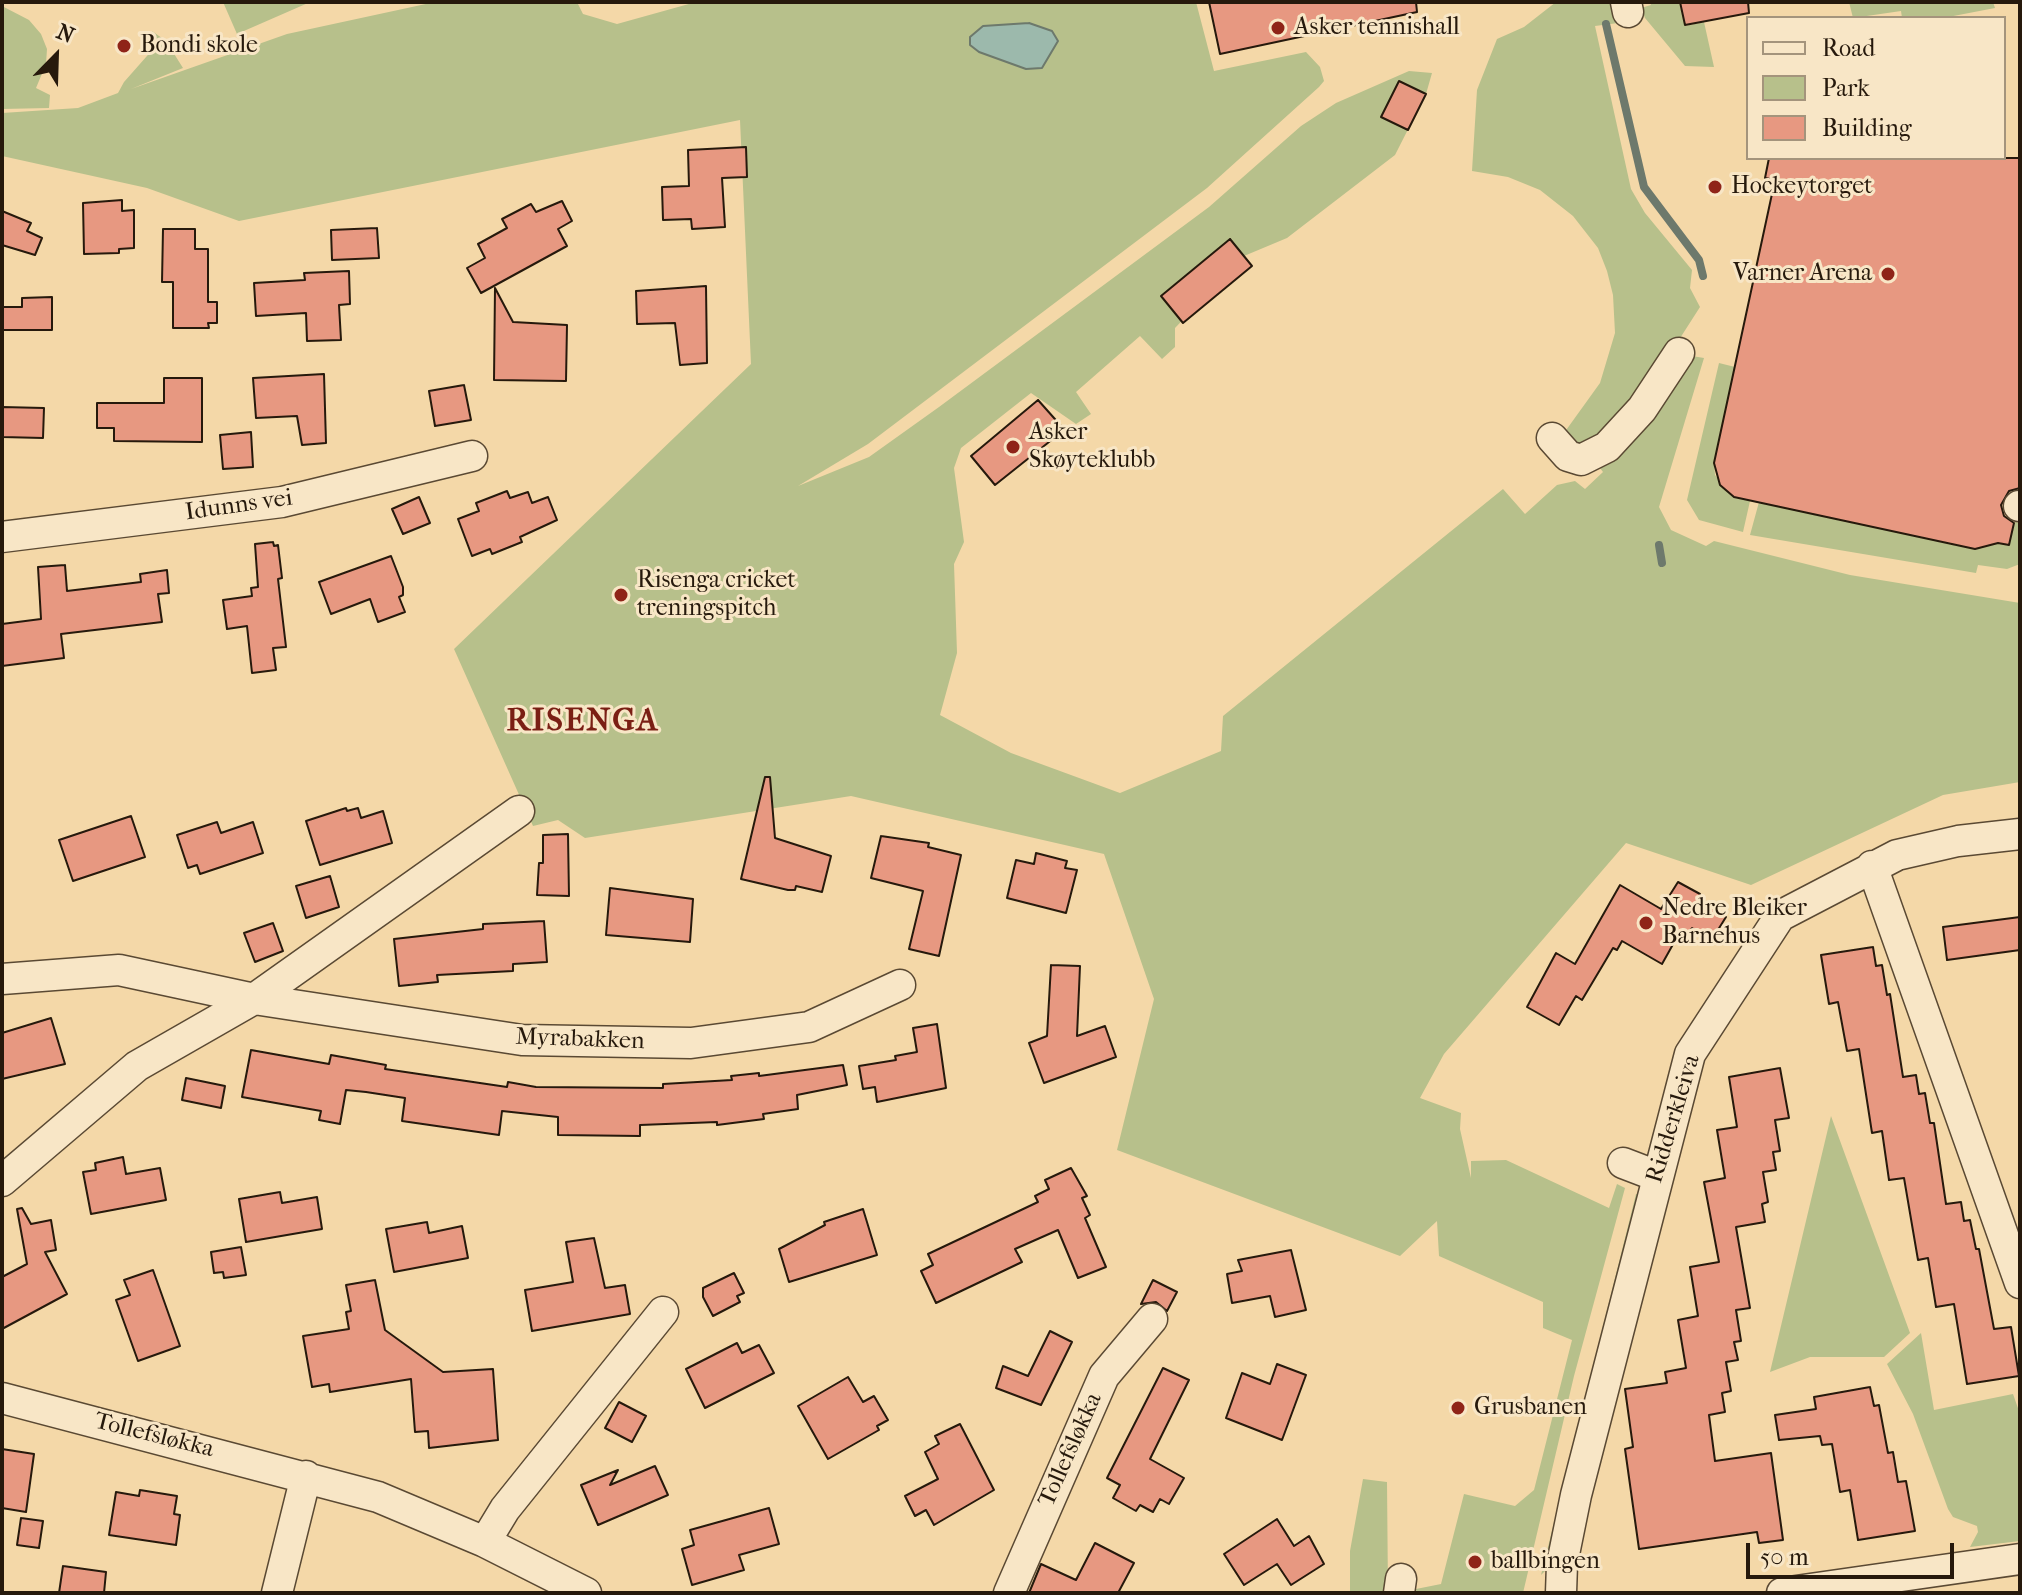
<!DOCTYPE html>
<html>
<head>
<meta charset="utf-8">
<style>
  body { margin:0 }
  #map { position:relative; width:2022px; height:1595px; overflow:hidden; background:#f4d8a8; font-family:"IM FELL French Canon",serif }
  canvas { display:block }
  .frame { position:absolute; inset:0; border:4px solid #26190c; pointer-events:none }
  .legend { position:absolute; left:1746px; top:16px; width:260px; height:144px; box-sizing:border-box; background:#f8e6c6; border:2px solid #a4947c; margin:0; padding:10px 14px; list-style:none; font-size:24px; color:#26190c }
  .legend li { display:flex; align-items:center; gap:16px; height:40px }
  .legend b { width:40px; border:2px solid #a4947c }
  .north { position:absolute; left:16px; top:16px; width:80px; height:80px; -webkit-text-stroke:6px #f8e6c6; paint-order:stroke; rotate:23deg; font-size:22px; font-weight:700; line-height:32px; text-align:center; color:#26190c }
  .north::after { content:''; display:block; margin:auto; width:28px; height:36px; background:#26190c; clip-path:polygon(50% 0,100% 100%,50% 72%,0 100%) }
  .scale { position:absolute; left:1746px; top:1543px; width:208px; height:36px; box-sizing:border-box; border:4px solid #26190c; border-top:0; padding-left:10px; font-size:24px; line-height:28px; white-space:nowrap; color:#26190c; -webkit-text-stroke:6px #f8e6c6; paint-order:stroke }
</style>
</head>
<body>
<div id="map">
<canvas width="2022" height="1595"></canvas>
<div class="frame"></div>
<ul class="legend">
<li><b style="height:10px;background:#f8e6c6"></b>Road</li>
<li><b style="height:22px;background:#b7c08b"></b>Park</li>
<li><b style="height:22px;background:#e79881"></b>Building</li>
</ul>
<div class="north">N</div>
<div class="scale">50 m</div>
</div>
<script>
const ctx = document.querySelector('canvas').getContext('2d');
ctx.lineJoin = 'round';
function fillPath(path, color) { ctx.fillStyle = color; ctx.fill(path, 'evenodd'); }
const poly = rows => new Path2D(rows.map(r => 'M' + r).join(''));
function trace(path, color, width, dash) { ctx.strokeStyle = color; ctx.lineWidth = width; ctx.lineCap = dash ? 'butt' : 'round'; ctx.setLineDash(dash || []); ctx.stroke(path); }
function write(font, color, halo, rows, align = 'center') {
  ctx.font = font + ' "IM FELL French Canon",serif'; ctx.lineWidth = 6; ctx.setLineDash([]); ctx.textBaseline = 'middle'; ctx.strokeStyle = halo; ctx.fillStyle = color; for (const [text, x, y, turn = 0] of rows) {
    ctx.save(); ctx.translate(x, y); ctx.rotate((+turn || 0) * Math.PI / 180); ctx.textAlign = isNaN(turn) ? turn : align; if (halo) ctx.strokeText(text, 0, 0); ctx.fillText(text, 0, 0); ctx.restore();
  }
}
const green = poly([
  [223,2,307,2,308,3,237,34],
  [435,2,577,2,583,14,617,24,696,2,1196,2,1214,71,1306,52,1320,67,1324,81,1319,87,1207,188,868,444,798,486,869,457,939,407,1209,207,1301,126,1336,103,1409,71,1432,73,1426,94,1395,155,1287,238,1244,256,1175,328,1175,347,1162,359,1140,336,1076,392,1091,414,1076,424,1031,393,961,448,954,468,964,542,954,564,957,653,940,715,1011,753,1120,793,1221,751,1223,716,1503,489,1525,514,1557,485,1575,481,1585,489,1603,472,1597,464,1686,355,1704,358,1659,507,1671,530,1706,546,1714,541,1850,575,2020,603,2020,782,1943,795,1751,885,1626,843,1444,1054,1420,1098,1461,1113,1460,1129,1471,1178,1471,1161,1506,1160,1609,1208,1617,1184,1625,1188,1574,1376,1523,1593,1414,1593,1416,1589,1441,1584,1464,1494,1515,1506,1534,1490,1572,1340,1543,1328,1543,1302,1439,1256,1437,1221,1400,1256,1117,1150,1154,999,1104,854,851,796,585,838,558,820,533,826,454,649,751,364,740,120,239,221,147,188,2,156,2,113,78,108,118,93,124,82,154,48,152,31,166,41,183,68,131,89,287,34],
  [1556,2,1614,2,1618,23,1595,26,1631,189,1645,213,1692,270,1690,288,1700,307,1634,410,1576,450,1564,433,1600,383,1615,333,1613,295,1607,271,1598,248,1573,216,1540,190,1508,177,1472,171,1477,90,1497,39,1524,27],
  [1650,2,1679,2,1685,26,1704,22,1714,67,1685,66,1645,18,1641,8,1651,5],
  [1849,2,1993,2,1995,8,1943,18,1902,18,1901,11,1853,18],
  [2,6,29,20,41,34,47,49,46,64,36,88,50,95,49,108,2,109],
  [1719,363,1735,367,1714,463,1715,475,1734,497,1750,501,1743,532,1699,520,1687,500],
  [1759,502,1975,549,1998,543,2009,545,2015,522,2020,523,2020,564,2007,569,1978,565,1976,573,1750,535],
  [1831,1116,1910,1333,1884,1357,1810,1357,1770,1372],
  [1636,1194,1641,1195,1546,1570,1541,1575],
  [1921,1333,1934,1410,2013,1394,2020,1414,2020,1541,1970,1547,1978,1532,1977,1526,1953,1517,1948,1509,1913,1414,1887,1364],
  [1363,1479,1387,1482,1388,1593,1350,1593,1350,1551]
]);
const water = poly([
  [1029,23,1052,31,1058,41,1042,68,1026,69,979,52,970,45,970,37,983,26,1029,23]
]);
const stream = poly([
  [1606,24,1644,187,1699,260,1703,276],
  [1659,545,1662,563]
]);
const building = poly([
  [1209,2,1416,2,1417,12,1220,54,1209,2],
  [1680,2,1748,2,1749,13,1685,25,1680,2],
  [1399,81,1426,94,1408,130,1381,117,1399,81],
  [746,147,747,177,722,178,725,227,692,229,691,219,663,220,662,187,689,186,688,150,746,147],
  [1769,158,2020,158,2020,488,2009,491,2001,505,2004,516,2014,523,2009,545,1998,543,1975,549,1734,497,1720,485,1714,463,1775,180,1765,178,1769,158],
  [122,200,122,211,134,210,134,248,119,249,119,253,84,254,83,203,122,200],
  [562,201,572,221,558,229,567,246,481,293,467,268,485,258,478,244,507,228,502,219,531,204,536,212,562,201],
  [2,211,31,223,27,231,42,238,35,255,2,245,2,211],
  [377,228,379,258,332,260,331,230,377,228],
  [163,229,195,229,195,249,208,249,208,302,217,302,217,323,208,323,209,328,173,328,173,282,162,282,163,229],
  [1230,239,1252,266,1183,323,1161,296,1230,239],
  [349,271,350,304,339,305,341,340,307,341,306,313,256,316,254,283,305,280,304,273,349,271],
  [706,286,707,363,680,365,675,323,637,324,636,291,706,286],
  [495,288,513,322,567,325,566,381,494,380,495,288],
  [52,297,52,330,2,330,2,307,22,307,22,298,52,297],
  [324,374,326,443,302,445,297,416,256,418,253,378,324,374],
  [164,378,202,378,202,442,114,441,114,428,97,428,97,403,164,403,164,378],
  [464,385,471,420,435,426,429,391,464,385],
  [1038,400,1062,427,1052,435,1054,438,995,485,971,456,1038,400],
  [2,407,44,408,43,438,2,437,2,407],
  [251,432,253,467,223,469,220,435,251,432],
  [507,491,510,498,528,492,532,503,548,497,557,520,520,537,522,542,492,554,490,549,472,556,458,519,479,511,476,503,507,491],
  [419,497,430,523,403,534,392,509,419,497],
  [273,542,274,546,278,545,282,578,278,579,286,647,273,648,276,670,252,673,247,626,227,629,223,600,252,596,251,588,258,587,255,544,273,542],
  [391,556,403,587,403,595,399,597,405,612,378,622,370,599,331,614,319,582,391,556],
  [65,565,67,591,141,582,140,574,167,570,169,593,158,594,162,622,61,634,64,658,2,666,2,624,41,619,38,567,65,565],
  [765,777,770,777,775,838,831,856,822,892,796,886,795,890,788,890,741,879,765,777],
  [346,808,347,811,358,808,361,818,383,811,392,843,320,865,306,821,346,808],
  [131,816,145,857,73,881,59,840,131,816],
  [217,822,221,833,253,822,263,853,200,874,197,865,188,868,177,835,217,822],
  [568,834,569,896,537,895,539,863,543,863,543,835,568,834],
  [881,836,929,843,928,847,961,855,939,956,909,949,923,891,871,878,881,836],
  [1036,853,1067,861,1065,868,1077,870,1066,913,1007,898,1016,860,1034,864,1036,853],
  [330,876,339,907,306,918,296,886,330,876],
  [1678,882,1700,894,1698,899,1726,917,1711,941,1692,928,1682,942,1676,939,1662,964,1622,941,1617,950,1613,948,1582,1000,1576,996,1559,1025,1527,1007,1556,953,1575,964,1620,885,1661,909,1678,882],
  [610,888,693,899,690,942,606,935,610,888],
  [2020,917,2020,950,1947,960,1943,927,2020,917],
  [544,921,547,962,513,964,513,971,437,975,438,982,399,986,394,939,483,929,483,924,544,921],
  [273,923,283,951,255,962,244,933,273,923],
  [1873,947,1876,966,1882,965,1887,995,1890,994,1903,1077,1916,1075,1919,1094,1925,1093,1930,1123,1934,1123,1946,1204,1961,1202,1964,1221,1970,1220,1976,1249,1979,1249,1994,1329,2011,1327,2019,1376,1967,1384,1954,1304,1936,1307,1928,1258,1918,1260,1904,1178,1889,1180,1882,1131,1872,1133,1859,1049,1847,1051,1838,1002,1829,1004,1821,955,1873,947],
  [1051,965,1080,966,1077,1036,1105,1026,1116,1057,1044,1083,1029,1043,1047,1036,1051,965],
  [51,1018,65,1064,2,1079,2,1033,51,1018],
  [937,1024,946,1088,877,1102,875,1087,863,1089,859,1066,896,1060,895,1056,917,1052,913,1028,937,1024],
  [251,1050,329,1064,331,1055,386,1065,385,1069,507,1087,508,1082,536,1087,663,1088,663,1084,732,1080,731,1076,759,1073,759,1076,843,1065,847,1085,797,1095,798,1109,763,1114,764,1119,717,1125,717,1122,640,1125,640,1136,558,1135,558,1117,502,1111,499,1135,402,1121,405,1098,366,1092,346,1090,340,1124,319,1120,321,1111,242,1097,251,1050],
  [1780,1068,1789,1118,1775,1120,1780,1151,1773,1152,1776,1170,1763,1172,1768,1202,1762,1204,1765,1222,1736,1227,1750,1308,1736,1310,1741,1341,1734,1342,1738,1360,1726,1362,1731,1391,1722,1393,1725,1412,1709,1415,1715,1461,1771,1453,1783,1540,1759,1543,1757,1532,1639,1549,1625,1449,1633,1447,1625,1389,1667,1383,1665,1372,1686,1368,1678,1320,1698,1316,1690,1267,1719,1262,1704,1182,1725,1178,1717,1130,1737,1127,1729,1077,1780,1068],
  [186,1078,225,1086,221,1108,182,1100,186,1078],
  [123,1157,126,1174,160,1168,166,1200,91,1214,83,1172,96,1170,95,1163,123,1157],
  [1071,1168,1087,1196,1082,1198,1090,1215,1085,1218,1106,1267,1078,1278,1058,1230,1015,1249,1022,1262,936,1303,921,1271,933,1265,928,1254,1038,1202,1035,1196,1049,1189,1045,1180,1071,1168],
  [280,1192,282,1203,317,1197,322,1229,246,1242,239,1199,280,1192],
  [22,1208,31,1224,51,1220,56,1250,45,1252,67,1294,2,1329,2,1277,27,1264,17,1209,22,1208],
  [863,1209,877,1255,789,1282,779,1249,825,1225,824,1222,863,1209],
  [427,1222,429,1233,462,1226,468,1258,394,1272,386,1229,427,1222],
  [594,1238,605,1288,625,1285,630,1314,532,1331,525,1290,573,1282,566,1242,594,1238],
  [241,1247,246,1275,224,1278,223,1272,214,1273,211,1252,241,1247],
  [1291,1250,1306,1310,1275,1317,1270,1296,1232,1303,1227,1274,1242,1271,1238,1260,1291,1250],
  [153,1270,180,1346,138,1361,116,1300,130,1295,124,1280,153,1270],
  [734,1273,744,1293,737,1296,740,1302,713,1316,703,1297,703,1288,734,1273],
  [375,1280,385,1330,443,1372,493,1369,498,1440,429,1448,428,1431,415,1432,411,1379,330,1392,329,1384,312,1387,303,1336,349,1329,346,1312,351,1311,346,1285,375,1280],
  [1153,1280,1177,1292,1167,1311,1156,1302,1141,1304,1153,1280],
  [1050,1331,1072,1342,1041,1405,996,1388,1003,1366,1028,1376,1050,1331],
  [737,1343,742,1353,759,1345,774,1373,705,1408,686,1369,737,1343],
  [1277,1364,1306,1375,1282,1440,1226,1418,1242,1373,1270,1384,1277,1364],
  [1163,1368,1189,1380,1150,1459,1184,1478,1169,1504,1160,1499,1153,1512,1140,1505,1136,1511,1113,1498,1120,1485,1107,1478,1163,1368],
  [848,1377,863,1402,874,1396,888,1420,877,1426,879,1430,828,1459,798,1406,848,1377],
  [1870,1387,1874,1406,1879,1405,1888,1453,1893,1452,1898,1482,1906,1481,1915,1531,1858,1540,1850,1490,1840,1492,1832,1444,1822,1445,1820,1436,1779,1440,1775,1415,1816,1409,1814,1397,1870,1387],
  [619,1402,646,1416,632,1442,605,1428,619,1402],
  [960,1424,994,1490,934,1525,926,1510,915,1516,905,1496,938,1479,925,1452,939,1444,935,1436,960,1424],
  [2,1449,34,1454,26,1512,2,1508,2,1449],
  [655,1466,668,1495,598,1525,581,1485,618,1470,610,1485,655,1466],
  [140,1490,177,1496,174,1514,180,1515,176,1545,109,1535,116,1492,139,1496,140,1490],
  [769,1508,779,1544,739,1555,744,1570,692,1585,682,1549,694,1545,690,1530,769,1508],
  [21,1518,43,1521,39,1548,17,1545,21,1518],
  [1277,1519,1294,1546,1309,1536,1324,1564,1291,1585,1277,1564,1244,1585,1224,1554,1277,1519],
  [1095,1543,1134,1563,1118,1593,1029,1593,1041,1564,1076,1580,1095,1543],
  [63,1566,106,1572,104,1593,59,1593,63,1566]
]);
const minor = poly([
  [1626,2,1628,12],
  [1552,438,1568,456,1581,460,1607,447,1642,409,1679,353],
  [2019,506,2020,506],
  [2,537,282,502,472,456],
  [1872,866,2020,1283],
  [2,979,119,970,254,999,522,1040,691,1043,809,1027,900,985],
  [1623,1163,1657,1176],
  [2,1181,137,1066,254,999,519,811],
  [2,1398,378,1497,485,1542],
  [277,1593,306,1476],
  [586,1593,485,1542,505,1509,663,1312],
  [1009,1593,1104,1376,1152,1319],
  [1399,1593,1401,1579],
  [1561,1593,1562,1564,1576,1495,1690,1054,1780,916,1897,855,1958,841,2020,834],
  [1782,1593,2020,1559]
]);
const markers = [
  [1278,28,8,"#8f2418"],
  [124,46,8,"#8f2418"],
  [1715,187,8,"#8f2418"],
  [1888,274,8,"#8f2418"],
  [1013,447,8,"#8f2418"],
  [621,595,8,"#8f2418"],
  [1646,923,8,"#8f2418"],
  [1458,1408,8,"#8f2418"],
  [1475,1562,8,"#8f2418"]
];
const poiNames = [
  ["Asker tennishall",1294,28],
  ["Bondi skole",140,46],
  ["Hockeytorget",1731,187],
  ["Varner Arena",1872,274,"right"],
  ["Asker",1029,433],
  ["Skøyteklubb",1029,461],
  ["Risenga cricket",637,581],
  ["treningspitch",637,609],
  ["Nedre Bleiker",1662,909],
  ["Barnehus",1662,937],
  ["Grusbanen",1474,1408],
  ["ballbingen",1491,1562]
];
const streetNames = [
  ["Idunns vei",239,506,-8],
  ["Myrabakken",580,1040,2],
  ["Ridderkleiva",1674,1119,-73],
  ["Tollefsløkka",154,1436,14],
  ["Tollefsløkka",1071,1450,-66]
];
const districtNames = [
  ["RISENGA",583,722]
];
fillPath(green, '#b7c08b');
fillPath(water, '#9cb9ac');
trace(water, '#6d796c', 2);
trace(stream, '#6d796c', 8);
fillPath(building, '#e79881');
trace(building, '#26190c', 2);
trace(minor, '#5a4933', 33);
trace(minor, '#f8e6c6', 30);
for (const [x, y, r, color] of markers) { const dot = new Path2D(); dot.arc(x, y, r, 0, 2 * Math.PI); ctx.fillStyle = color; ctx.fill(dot); trace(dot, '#f8e6c6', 3); }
write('24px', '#26190c', '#f8e6c6', poiNames, 'left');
write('24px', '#26190c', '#f8e6c6', streetNames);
ctx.letterSpacing = '2px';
write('bold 32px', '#7a1f14', '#f8e6c6', districtNames);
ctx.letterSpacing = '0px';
</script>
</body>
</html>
